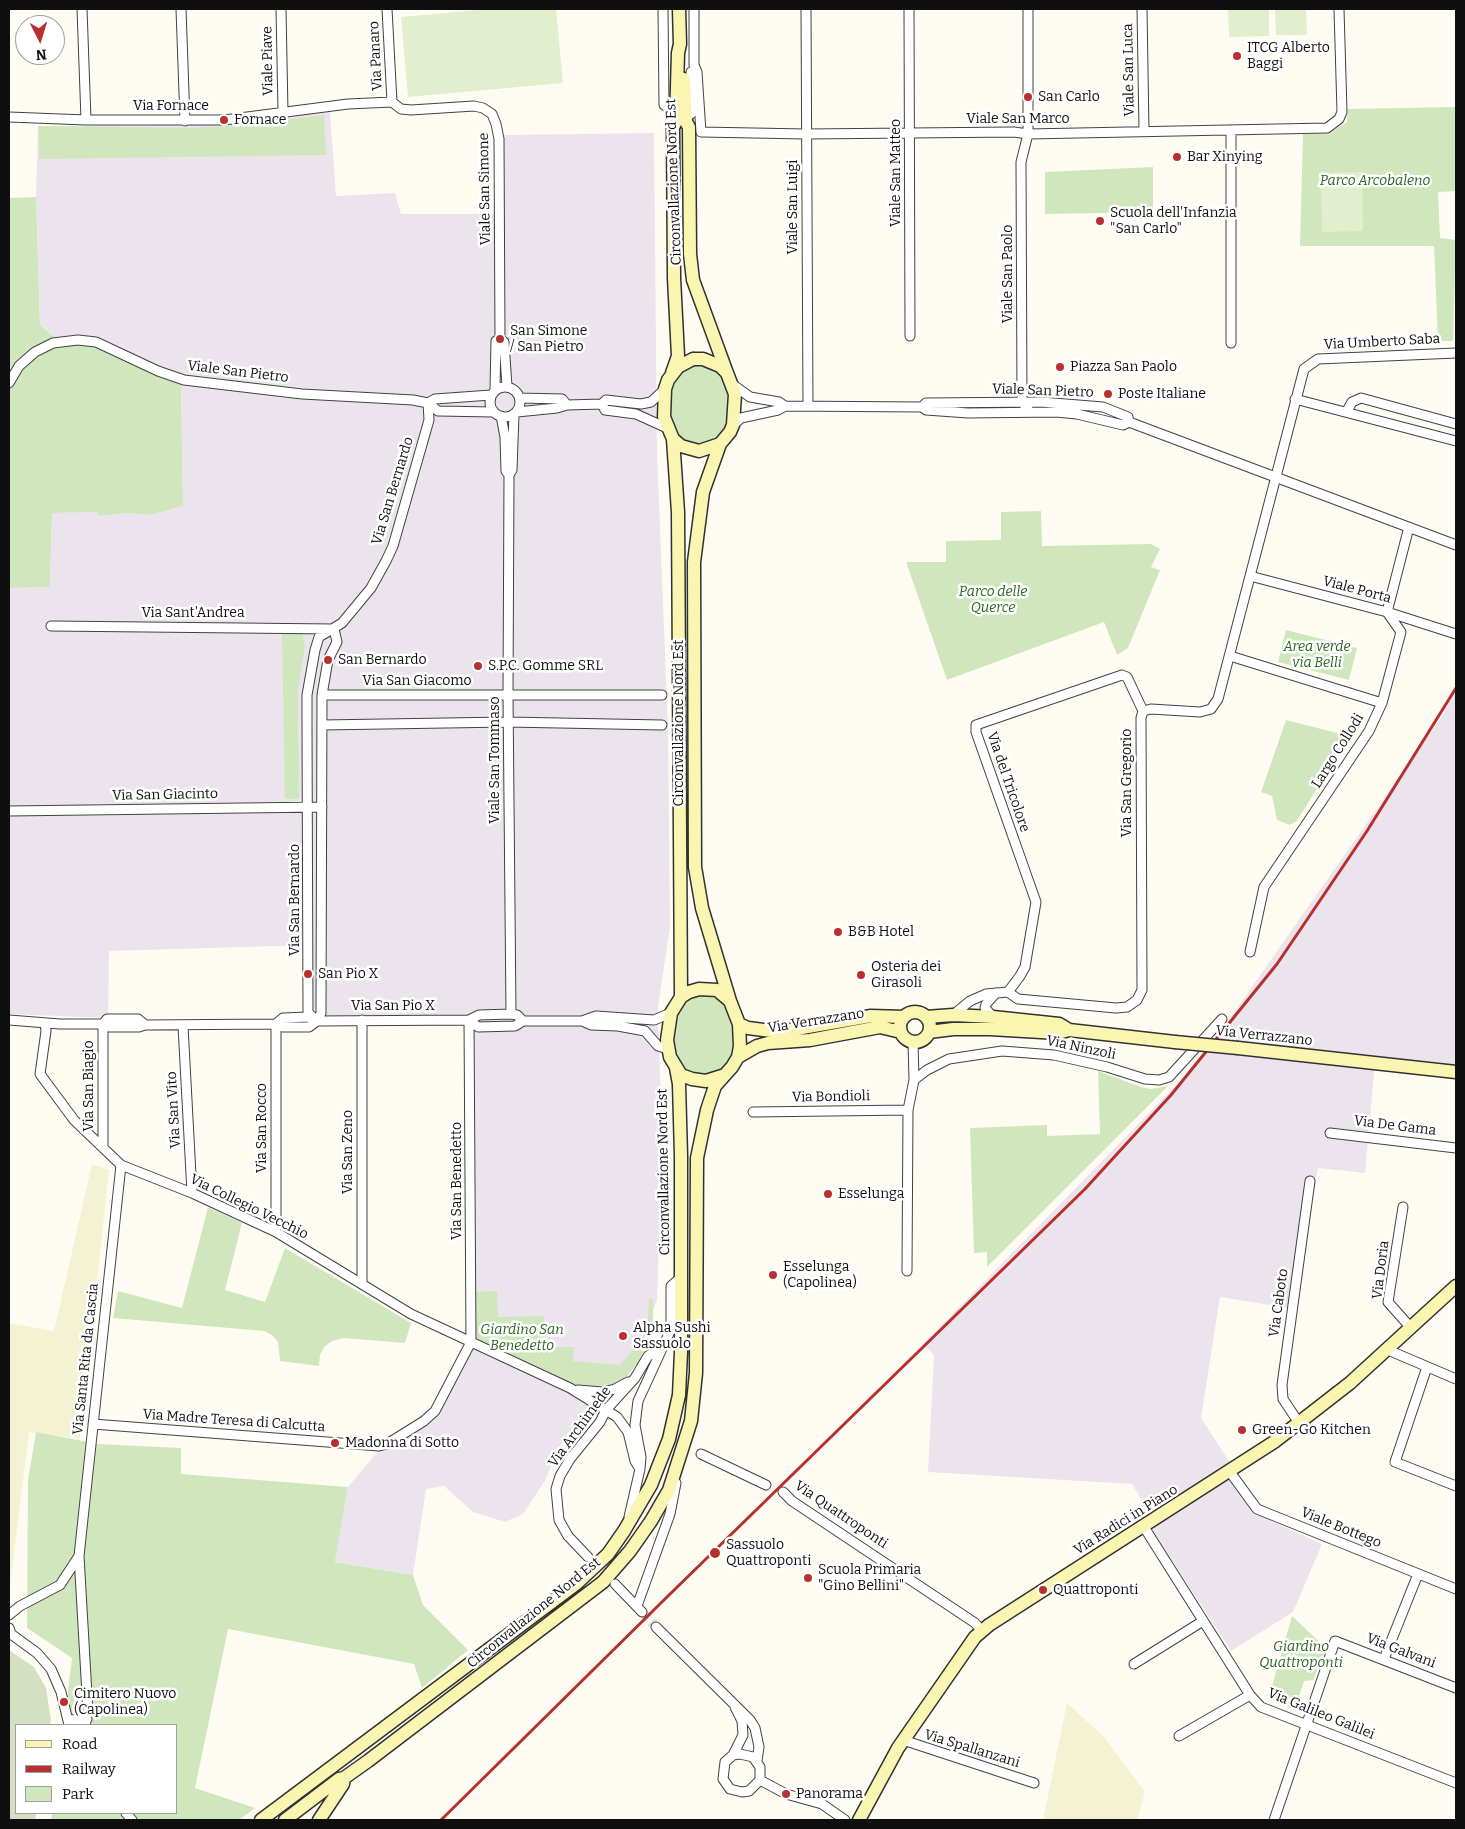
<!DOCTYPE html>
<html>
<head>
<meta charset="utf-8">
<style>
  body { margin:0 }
  #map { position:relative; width:1465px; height:1829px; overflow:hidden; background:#fefcf2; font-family:Bitter,serif }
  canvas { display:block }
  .frame { position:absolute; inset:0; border:10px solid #0f0f0f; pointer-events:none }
  .legend { position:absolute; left:15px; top:1724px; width:162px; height:90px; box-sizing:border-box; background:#fff; border:1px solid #9f9f9f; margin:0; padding:6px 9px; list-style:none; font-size:15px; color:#0f0f0f }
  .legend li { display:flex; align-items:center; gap:10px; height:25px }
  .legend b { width:25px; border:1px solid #9f9f9f }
  .north { position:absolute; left:15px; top:15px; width:50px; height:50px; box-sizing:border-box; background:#fff; border:1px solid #9f9f9f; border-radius:50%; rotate:175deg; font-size:14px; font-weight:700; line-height:20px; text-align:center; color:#0f0f0f }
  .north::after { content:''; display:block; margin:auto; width:18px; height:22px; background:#b7302f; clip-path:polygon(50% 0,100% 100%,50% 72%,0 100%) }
</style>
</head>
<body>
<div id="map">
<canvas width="1465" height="1829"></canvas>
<div class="frame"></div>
<ul class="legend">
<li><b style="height:6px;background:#faf6b1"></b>Road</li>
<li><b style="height:6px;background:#b7302f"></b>Railway</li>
<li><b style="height:14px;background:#d0e7bd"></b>Park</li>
</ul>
<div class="north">N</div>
</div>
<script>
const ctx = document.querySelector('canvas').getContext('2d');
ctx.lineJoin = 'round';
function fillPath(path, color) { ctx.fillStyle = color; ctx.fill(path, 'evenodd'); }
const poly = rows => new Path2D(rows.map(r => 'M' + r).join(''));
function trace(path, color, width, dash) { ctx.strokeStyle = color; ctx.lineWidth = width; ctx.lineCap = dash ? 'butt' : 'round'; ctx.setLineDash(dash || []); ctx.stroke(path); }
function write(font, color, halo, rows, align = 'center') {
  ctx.font = font + ' Bitter,serif'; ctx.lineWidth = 5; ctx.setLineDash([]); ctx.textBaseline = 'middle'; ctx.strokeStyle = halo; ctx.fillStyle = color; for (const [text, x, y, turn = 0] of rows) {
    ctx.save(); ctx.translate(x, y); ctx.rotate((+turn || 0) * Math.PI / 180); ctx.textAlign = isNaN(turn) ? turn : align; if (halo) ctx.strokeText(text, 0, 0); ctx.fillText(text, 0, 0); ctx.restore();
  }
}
const industrial = poly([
  [330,112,336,196,395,193,401,214,501,214,502,135,654,133,657,453,668,726,670,927,658,1007,662,1141,657,1301,638,1345,625,1368,606,1387,558,1449,546,1479,523,1514,505,1522,473,1512,444,1486,426,1489,413,1575,335,1562,348,1487,383,1445,435,1404,472,1333,469,1015,313,1016,312,945,109,951,108,1018,9,1014,9,588,50,587,52,513,107,511,151,515,183,506,181,380,58,340,40,325,36,197,38,126,219,125,287,114],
  [1456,690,1456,1070,1375,1061,1365,1173,1318,1168,1295,1309,1220,1297,1201,1418,1238,1475,1271,1521,1322,1544,1293,1612,1231,1651,1153,1531,1146,1507,1132,1484,928,1472,934,1355,923,1344,1200,1061,1444,713]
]);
const farmland = poly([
  [92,1164,109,1170,80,1439,29,1432,9,1594,9,1323,54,1331],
  [1067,1703,1104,1737,1145,1792,1137,1820,1043,1820]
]);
const green = poly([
  [1456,107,1456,191,1438,192,1440,238,1456,240,1453,341,1438,341,1434,246,1300,246,1303,134,1329,133,1347,122,1348,109],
  [324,115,326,155,39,159,38,126,192,128,241,125],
  [1153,167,1153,212,1045,214,1045,172],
  [36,197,40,325,58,340,107,349,181,380,183,506,151,515,127,513,99,516,97,512,52,513,50,587,9,588,9,198],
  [698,365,712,368,724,379,729,395,728,419,721,436,710,443,697,445,682,440,672,425,669,407,669,392,676,377,687,368],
  [1041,511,1042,546,1151,544,1160,549,1151,567,1160,570,1128,648,1117,655,1104,622,947,680,906,562,946,562,946,541,1001,540,1001,512],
  [1286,630,1357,648,1349,680,1278,662],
  [282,634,302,634,305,645,298,690,299,799,285,799],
  [1286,720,1349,736,1297,821,1290,825,1277,820,1272,796,1261,792],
  [703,995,716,997,728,1009,734,1025,734,1038,730,1059,725,1066,714,1073,701,1075,687,1070,677,1055,673,1037,674,1022,681,1007,692,998],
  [1098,1071,1141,1087,1151,1089,1168,1086,987,1267,987,1252,974,1253,970,1128,1047,1125,1047,1136,1100,1134],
  [208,1207,242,1223,225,1290,265,1302,285,1248,411,1323,405,1343,344,1338,332,1341,324,1347,320,1355,319,1366,280,1361,278,1342,272,1335,264,1331,113,1318,118,1291,182,1308],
  [497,1291,498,1317,544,1316,545,1347,574,1347,573,1361,620,1365,641,1340,648,1321,649,1299,653,1299,653,1322,648,1343,639,1361,626,1377,613,1384,588,1390,571,1384,476,1340,474,1292],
  [36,1432,98,1444,181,1448,181,1474,348,1487,335,1562,413,1575,423,1605,468,1650,422,1688,414,1664,228,1629,195,1788,255,1808,239,1820,51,1820,52,1813,176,1813,176,1725,64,1725,72,1658,27,1628,28,1480],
  [1292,1616,1326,1648,1313,1680,1304,1681,1297,1702,1290,1708,1270,1693]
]);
const cemetery = poly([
  [9,1650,34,1667,46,1688,51,1720,50,1725,16,1725,16,1813,36,1813,35,1820,9,1820]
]);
const pitch = poly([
  [489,9,556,9,563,83,408,97,401,17],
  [1228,9,1269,9,1269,36,1229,37],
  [1275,9,1306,9,1307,35,1276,35],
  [1362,172,1363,231,1322,232,1321,173]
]);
const streetTunnel = poly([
  [642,1612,656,1627]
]);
const street = poly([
  [82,9,86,120],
  [181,9,185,121],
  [281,9,283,112],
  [387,9,392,102],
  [663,9,664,105,669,108,673,127],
  [694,9,694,65,697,72,701,132,806,134,1014,132,1028,134,1327,128,1339,119,1342,112,1339,9],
  [806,9,808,406],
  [909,9,910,336],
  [1028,9,1028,134,1021,162,1022,402,1030,412],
  [1142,9,1144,131],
  [392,102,401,109,411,110,474,106,483,108,492,114,496,124,499,139,500,339,504,342,507,386],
  [691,114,691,72],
  [9,117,86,120,224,120,348,104,392,102],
  [1231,130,1231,343],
  [9,383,19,366,35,352,53,343,78,340,96,342,158,371,184,380,302,394,413,400,428,403,438,411,494,412],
  [732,384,750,397,779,402,785,406],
  '490 402a15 15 0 1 1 30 0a15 15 0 1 1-30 0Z',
  [495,389,496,341,500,339],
  [520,398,562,399,567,405],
  [1295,399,1456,441],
  [428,403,435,399,491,395],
  [602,404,605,410,636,414,667,428],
  [922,407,926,403,1041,402,1103,407,1128,417,1129,422],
  [1347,411,1352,402,1361,398,1456,424],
  [517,412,557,408,567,405,602,404,606,400,641,404,651,402,665,389],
  [501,416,505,437,506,471,509,475],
  [1129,422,1456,545],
  [733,425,741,418,778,410,785,406,922,407,926,410,968,413,1056,412,1077,414,1123,425,1129,422],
  [1250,576,1387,612,1456,634],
  [51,626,334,629],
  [334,629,337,642,328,660,322,695,321,1013,317,1021,309,1027,283,1027,276,1024,283,1018,308,1017,317,1021,469,1020,479,1015,511,1014,517,1015,523,1021],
  [1230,656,1382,703],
  [322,695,662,695],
  [322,725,508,722,662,725],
  [9,811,322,807],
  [1250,952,1264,887,1369,731,1382,703,1401,632,1387,612,1409,527],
  [1008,992,1018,999,1116,1008,1127,1007,1137,1000,1142,990,1141,718,1143,711,1151,709,1200,712,1211,709,1218,699,1304,369,1318,359,1456,353],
  [511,1014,508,695,509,475,512,470,514,414],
  [953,1015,970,1001,986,994,1008,992,1020,976,1025,967,1036,902,976,732,976,725,1122,675,1127,677,1143,711],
  [993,1017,985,1008,986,1004,996,993],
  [9,1020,60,1024,103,1024,109,1027,139,1027,145,1025,276,1024,276,1232],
  [316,1020,308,1013,307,725,307,695,315,650,319,637,342,623,371,588,386,561,393,546,429,420,428,403],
  [362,1020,362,1284],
  [469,1020,478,1027,515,1026,523,1021,582,1021,596,1016,654,1020,671,1013],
  [582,1021,591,1025,618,1026,645,1031,658,1046,668,1049],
  [45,1023,46,1031,40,1074,74,1120,121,1165,192,1193,276,1232,411,1314,570,1388,617,1417,628,1432,635,1461,640,1469],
  [103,1024,103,1147],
  [103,1024,107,1019,138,1019,145,1025],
  [183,1026,192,1193],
  [914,1080,927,1070,949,1059,1002,1051,1054,1055,1107,1067,1145,1079,1159,1080,1169,1077,1222,1019],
  [753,1112,908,1110],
  [1330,1133,1456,1148],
  [1403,1207,1388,1302,1411,1328],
  [907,1271,908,1110,914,1080,913,1041],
  [1388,1350,1456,1379],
  [1427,1367,1395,1462,1456,1486],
  [578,1390,603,1392,615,1389,628,1382],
  [1299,1423,1283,1399,1282,1385,1310,1181],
  [93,1424,379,1446,387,1444,424,1421,435,1411,471,1342,469,1020],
  [701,1454,766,1485],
  [1230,1472,1257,1509,1456,1589],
  [783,1492,792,1501,975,1623,982,1631],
  [629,1517,640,1469,641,1457,635,1425,638,1401,671,1329,671,1286,680,1278],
  [1144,1527,1250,1695,1261,1707,1456,1783],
  [588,1557,568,1536,559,1520,556,1489,560,1476,570,1459,600,1422,606,1410,635,1378,648,1356,662,1348],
  [615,1584,642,1612],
  [637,1606,670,1514,676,1483],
  [9,1615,20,1606,60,1585,79,1556],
  [656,1627,750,1720,755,1728,759,1747,757,1761],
  [9,1628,11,1634,37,1653,51,1669,61,1692,69,1725],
  [1384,1659,1418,1574],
  [1134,1664,1203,1621],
  [68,1720,87,1719],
  [85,1725,88,1712,79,1556,121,1165],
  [1179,1736,1250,1695],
  [903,1740,1034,1783],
  [733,1755,740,1754,753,1757,760,1767,760,1780,749,1791,742,1792,730,1789,723,1779,725,1762,733,1755,743,1735,742,1721,735,1707],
  [760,1780,786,1794,822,1804,845,1820],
  [126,1813,132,1820],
  [1274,1820,1335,1641,1456,1688]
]);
const secondary = poly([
  [684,79,686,122,689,127,690,254,693,280,727,373],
  [693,359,703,359,720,366,727,373,735,394,733,425,730,432,720,444,699,451,681,446,673,439,664,417,665,389,668,380,678,367,693,359],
  [672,373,678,356,674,278,673,128,676,121,678,53,680,44,679,9],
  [673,439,678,512,681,997],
  [720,444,703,492,694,562,695,867,702,908,730,1001],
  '900 1027a15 15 0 1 1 30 0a15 15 0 1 1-30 0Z',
  [926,1017,953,1015,993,1017,1059,1024,1069,1030,1175,1042],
  [739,1024,748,1028,779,1032,871,1016,904,1017],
  [929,1032,953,1029,990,1029,1058,1033,1069,1030],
  [1238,1048,1456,1072],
  [738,1057,757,1046,768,1043,810,1040,880,1027,901,1032],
  [261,1820,576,1584,608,1554,624,1531,651,1485,669,1439,679,1395,681,1352,681,1156,679,1084,676,1068],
  [285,1820,339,1779,344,1778,368,1761,603,1582,630,1551,651,1521,669,1490,691,1421,696,1373,697,1158,707,1110,715,1086,732,1067,738,1057,740,1046,739,1024,730,1001,717,990,699,989,689,992,681,997,671,1013,667,1040,670,1057,681,1075,692,1079,706,1081,725,1075],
  [319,1820,343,1784,344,1778],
  [859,1820,898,1748,975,1637,989,1625,1274,1442,1350,1383,1456,1286]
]);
const rail = poly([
  [441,1820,667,1597,1085,1189,1171,1095,1277,964,1367,831,1456,688]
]);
const secondaryBridge = poly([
  [1175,1042,1238,1048]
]);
const markers = [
  [1237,56,5,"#b7302f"],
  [1028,97,5,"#b7302f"],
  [224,120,5,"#b7302f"],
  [1177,157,5,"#b7302f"],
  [1100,221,5,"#b7302f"],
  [500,339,5,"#b7302f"],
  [1060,367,5,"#b7302f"],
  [1108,394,5,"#b7302f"],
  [328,660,5,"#b7302f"],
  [478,666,5,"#b7302f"],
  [838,932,5,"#b7302f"],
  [308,974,5,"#b7302f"],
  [861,975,5,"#b7302f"],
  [828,1194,5,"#b7302f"],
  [773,1275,5,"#b7302f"],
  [623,1336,5,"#b7302f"],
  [1242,1430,5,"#b7302f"],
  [335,1443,5,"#b7302f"],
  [715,1553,6,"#b7302f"],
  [808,1578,5,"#b7302f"],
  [1043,1590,5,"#b7302f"],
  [64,1702,5,"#b7302f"],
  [786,1794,5,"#b7302f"]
];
const poiNames = [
  ["ITCG Alberto",1247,48],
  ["Baggi",1247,64],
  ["San Carlo",1038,97],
  ["Fornace",234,120],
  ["Bar Xinying",1187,157],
  ["Scuola dell'Infanzia",1110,213],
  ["\"San Carlo\"",1110,229],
  ["San Simone",510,331],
  ["/ San Pietro",510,347],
  ["Piazza San Paolo",1070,367],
  ["Poste Italiane",1118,394],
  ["San Bernardo",338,660],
  ["S.P.C. Gomme SRL",488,666],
  ["B&B Hotel",848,932],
  ["Osteria dei",871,967],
  ["Girasoli",871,983],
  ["San Pio X",318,974],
  ["Esselunga",838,1194],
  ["Esselunga",783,1267],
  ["(Capolinea)",783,1283],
  ["Alpha Sushi",633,1328],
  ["Sassuolo",633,1344],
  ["Green-Go Kitchen",1252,1430],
  ["Madonna di Sotto",345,1443],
  ["Sassuolo",726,1545],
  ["Quattroponti",726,1561],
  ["Scuola Primaria",818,1570],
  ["\"Gino Bellini\"",818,1586],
  ["Quattroponti",1053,1590],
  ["Cimitero Nuovo",74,1694],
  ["(Capolinea)",74,1710],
  ["Panorama",796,1794]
];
const streetNames = [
  ["Via Panaro",376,56,-93],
  ["Viale Piave",268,61,-91],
  ["Viale San Luca",1129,70,-91],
  ["Via Fornace",171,106],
  ["Viale San Marco",1018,119],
  ["Viale San Matteo",896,173,-90],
  ["Circonvallazione Nord Est",674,182,-92],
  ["Viale San Simone",485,189,-91],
  ["Viale San Luigi",793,207,-90],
  ["Viale San Paolo",1008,274,-90],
  ["Via Umberto Saba",1382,342,-3],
  ["Viale San Pietro",238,372,7],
  ["Viale San Pietro",1043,391,2],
  ["Via San Bernardo",393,491,-73],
  ["Viale Porta",1357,590,15],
  ["Via Sant'Andrea",193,613],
  ["Via San Giacomo",417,681],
  ["Circonvallazione Nord Est",679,723,-90],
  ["Largo Collodi",1338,751,-58],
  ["Viale San Tommaso",495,760,-90],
  ["Via del Tricolore",1008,782,71],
  ["Via San Gregorio",1127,783,-90],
  ["Via San Giacinto",165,795,-1],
  ["Via San Bernardo",295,900,-90],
  ["Via San Pio X",393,1006],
  ["Via Verrazzano",816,1021,-9],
  ["Via Verrazzano",1264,1036,6],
  ["Via Ninzoli",1081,1048,12],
  ["Via San Biagio",89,1086,-90],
  ["Via Bondioli",831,1097,-1],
  ["Via San Vito",174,1110,-93],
  ["Via De Gama",1395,1126,7],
  ["Via San Rocco",262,1128,-90],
  ["Via San Zeno",348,1152,-90],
  ["Circonvallazione Nord Est",664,1172,-91],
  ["Via San Benedetto",457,1181,-90],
  ["Via Collegio Vecchio",249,1207,26],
  ["Via Doria",1381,1270,-83],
  ["Via Caboto",1279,1303,-82],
  ["Via Santa Rita da Cascia",86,1359,-84],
  ["Via Madre Teresa di Calcutta",234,1421,4],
  ["Via Archimede",580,1427,-54],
  ["Via Quattroponti",841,1515,34],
  ["Via Radici in Piano",1126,1520,-32],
  ["Viale Bottego",1341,1528,22],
  ["Circonvallazione Nord Est",534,1613,-39],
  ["Via Galvani",1401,1651,21],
  ["Via Galileo Galilei",1321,1714,22],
  ["Via Spallanzani",972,1749,17]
];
const parkNames = [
  ["Parco Arcobaleno",1375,181],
  ["Parco delle",993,592],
  ["Querce",993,608],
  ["Area verde",1317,647],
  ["via Belli",1317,663],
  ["Giardino San",522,1330],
  ["Benedetto",522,1346],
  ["Giardino",1301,1647],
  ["Quattroponti",1301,1663]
];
fillPath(industrial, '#ece4ed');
fillPath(farmland, '#f3f2d3');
fillPath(green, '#d0e7bd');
fillPath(cemetery, '#d5e0c3');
fillPath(pitch, '#e2efce');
trace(streetTunnel, '#dad8d0', 9, [9, 4.5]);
trace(street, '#424242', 11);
trace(secondary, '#313131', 15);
trace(street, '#fff', 9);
trace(secondary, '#faf6b1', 12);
trace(rail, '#b7302f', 3);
trace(secondaryBridge, '#313131', 15, []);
trace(secondaryBridge, '#faf6b1', 12);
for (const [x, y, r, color] of markers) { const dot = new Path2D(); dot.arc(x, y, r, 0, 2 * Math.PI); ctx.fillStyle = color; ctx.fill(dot); trace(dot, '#fff', 2); }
write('14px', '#0f0f0f', '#fff', poiNames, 'left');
write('14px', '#0f0f0f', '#fff', streetNames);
write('italic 14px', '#2d6323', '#fff', parkNames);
</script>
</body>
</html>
